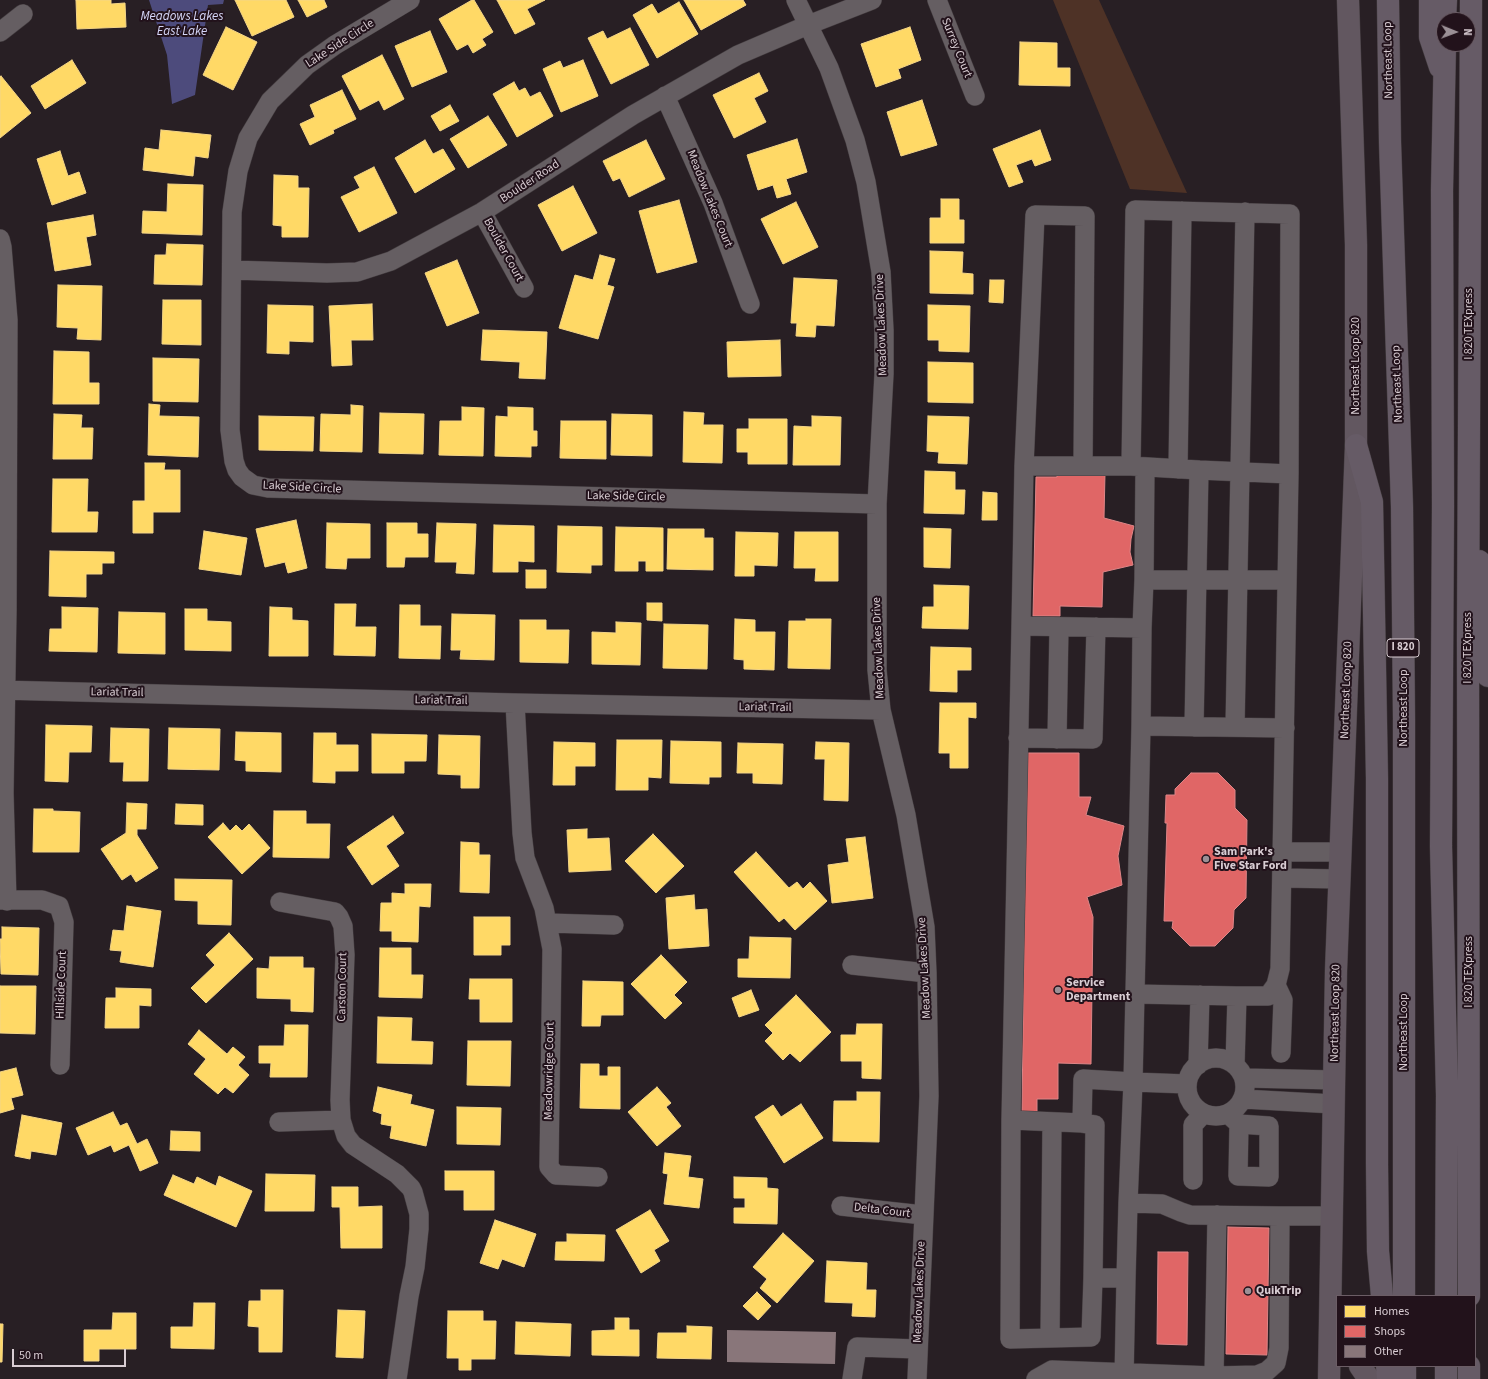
<!DOCTYPE html>
<html>
<head>
<meta charset="utf-8">
<style>
  body { margin:0 }
  #map { position:relative; width:1488px; height:1379px; overflow:hidden; background:#281f24; font-family:"Source Sans 3",sans-serif }
  canvas { display:block }
  .legend { position:absolute; left:1336px; top:1295px; width:140px; height:72px; box-sizing:border-box; background:#22121b; border:1px solid #6b5d65; margin:0; padding:5px 7px; list-style:none; font-size:12px; color:#d9cdd3 }
  .legend li { display:flex; align-items:center; gap:8px; height:20px }
  .legend b { width:20px; border:1px solid #6b5d65 }
  .north { position:absolute; left:1436px; top:12px; width:40px; height:40px; box-sizing:border-box; background:#22121b; border:1px solid #6b5d65; border-radius:50%; rotate:91deg; font-size:11px; font-weight:700; line-height:16px; text-align:center; color:#d9cdd3 }
  .north::after { content:''; display:block; margin:auto; width:14px; height:18px; background:#9b9096; clip-path:polygon(50% 0,100% 100%,50% 72%,0 100%) }
  .scale { position:absolute; left:12px; top:1349px; width:114px; height:18px; box-sizing:border-box; border:2px solid #d9cdd3; border-top:0; padding-left:5px; font-size:12px; line-height:14px; white-space:nowrap; color:#d9cdd3; -webkit-text-stroke:3px #22121b; paint-order:stroke }
</style>
</head>
<body>
<div id="map">
<canvas width="1488" height="1379"></canvas>
<ul class="legend">
<li><b style="height:11px;background:#ffd966"></b>Homes</li>
<li><b style="height:11px;background:#e06666"></b>Shops</li>
<li><b style="height:11px;background:#89767a"></b>Other</li>
</ul>
<div class="north">N</div>
<div class="scale">50 m</div>
</div>
<script>
const ctx = document.querySelector('canvas').getContext('2d');
ctx.lineJoin = 'round';
function fillPath(path, color) { ctx.fillStyle = color; ctx.fill(path, 'evenodd'); }
const poly = rows => new Path2D(rows.map(r => 'M' + r).join(''));
function trace(path, color, width, dash) { ctx.strokeStyle = color; ctx.lineWidth = width; ctx.lineCap = dash ? 'butt' : 'round'; ctx.setLineDash(dash || []); ctx.stroke(path); }
function write(font, color, halo, rows, align = 'center') {
  ctx.font = font + ' "Source Sans 3",sans-serif'; ctx.lineWidth = 4; ctx.setLineDash([]); ctx.textBaseline = 'middle'; ctx.strokeStyle = halo; ctx.fillStyle = color; for (const [text, x, y, turn = 0] of rows) {
    ctx.save(); ctx.translate(x, y); ctx.rotate((+turn || 0) * Math.PI / 180); ctx.textAlign = isNaN(turn) ? turn : align; if (halo) ctx.strokeText(text, 0, 0); ctx.fillText(text, 0, 0); ctx.restore();
  }
}
const green = poly([
  [1053,0,1099,0,1187,193,1130,189]
]);
const water = poly([
  [149,0,224,0,223,4,208,5,195,95,172,104,167,55]
]);
const homes = poly([
  [76,0,111,0,111,4,125,3,126,27,77,29,76,0],
  [235,0,286,0,294,17,252,36,235,0],
  [298,0,324,0,327,7,307,17,298,0],
  [472,0,474,0,493,32,482,39,486,45,473,53,468,44,457,50,439,19,472,0],
  [497,0,545,0,527,9,535,24,515,34,497,0],
  [684,0,743,0,746,5,701,30,684,0],
  [679,2,698,34,657,58,633,15,652,4,658,14,679,2],
  [226,27,257,42,233,90,203,75,226,27],
  [910,27,921,60,898,69,901,78,876,87,861,44,910,27],
  [630,28,649,65,611,84,588,38,603,31,607,39,630,28],
  [430,31,447,72,412,87,395,46,430,31],
  [1020,42,1057,43,1057,68,1070,68,1070,86,1019,85,1020,42],
  [382,55,404,99,384,110,379,100,360,110,342,76,382,55],
  [72,60,86,83,45,109,31,86,72,60],
  [583,60,598,96,561,112,543,69,560,61,563,68,583,60],
  [759,73,768,91,754,98,766,122,734,138,713,95,759,73],
  [1,76,31,113,0,138,0,77,1,76],
  [514,82,519,91,525,88,530,97,540,92,553,116,517,137,493,94,514,82],
  [342,90,356,119,333,130,334,133,310,145,300,124,315,117,310,105,342,90],
  [922,100,937,145,901,156,887,112,922,100],
  [450,105,459,121,440,131,431,116,450,105],
  [488,116,507,145,468,168,450,139,488,116],
  [161,130,211,135,208,158,195,156,193,176,143,170,145,148,159,150,161,130],
  [1040,130,1051,160,1035,166,1032,159,1016,165,1023,182,1009,187,993,149,1040,130],
  [797,139,807,172,786,179,791,194,777,198,773,185,758,190,747,155,797,139],
  [425,140,433,154,443,149,455,169,415,193,395,158,425,140],
  [646,140,665,179,629,197,620,178,613,181,603,161,646,140],
  [60,151,68,176,79,172,86,193,52,205,37,159,60,151],
  [374,167,397,213,359,232,341,197,360,188,354,177,374,167],
  [274,175,298,176,298,188,309,188,308,237,282,237,282,226,273,225,274,175],
  [168,184,203,185,202,235,142,233,143,211,167,212,168,184],
  [573,186,597,233,562,251,538,205,573,186],
  [941,199,959,199,959,220,964,220,964,243,930,243,930,218,941,218,941,199],
  [679,200,697,262,657,273,639,211,679,200],
  [796,202,818,247,783,264,761,219,796,202],
  [93,215,96,235,86,237,91,265,55,271,47,223,93,215],
  [167,244,203,245,202,285,154,284,155,255,166,255,167,244],
  [930,251,963,252,962,273,973,274,973,294,930,293,930,251],
  [600,255,615,259,607,285,614,287,598,339,559,328,575,275,593,280,600,255],
  [457,260,479,313,447,326,425,273,457,260],
  [794,278,837,280,834,326,816,325,815,337,796,336,797,323,791,323,794,278],
  [990,280,1004,280,1003,303,989,302,990,280],
  [58,285,102,286,101,340,77,339,78,328,57,327,58,285],
  [163,300,201,300,201,345,162,344,163,300],
  [372,304,373,340,351,340,352,365,332,366,329,306,372,304],
  [268,305,313,306,313,342,289,341,289,354,267,353,268,305],
  [928,305,970,306,969,352,939,351,939,340,928,340,928,305],
  [483,330,547,332,545,379,519,378,520,362,481,360,483,330],
  [780,340,781,376,728,377,727,342,780,340],
  [54,351,89,352,89,383,99,383,99,404,53,404,54,351],
  [153,358,199,359,198,402,153,401,153,358],
  [928,362,973,363,973,403,928,402,928,362],
  [149,404,160,405,159,416,199,417,198,457,148,455,149,404],
  [351,405,363,406,362,452,320,451,321,414,351,415,351,405],
  [462,407,484,408,483,456,439,455,440,421,462,421,462,407],
  [508,407,533,408,533,431,537,431,537,446,531,446,531,457,495,456,496,416,508,417,508,407],
  [684,412,704,413,703,425,723,425,722,463,683,462,684,412],
  [380,413,424,414,423,454,379,453,380,413],
  [54,414,82,415,81,428,93,428,92,459,53,459,54,414],
  [612,414,652,415,652,456,611,455,612,414],
  [259,416,314,417,313,451,259,450,259,416],
  [812,416,841,417,840,465,793,465,794,426,812,427,812,416],
  [928,416,969,417,967,464,938,463,939,452,927,451,928,416],
  [749,419,787,419,787,464,748,464,748,452,737,452,737,429,749,429,749,419],
  [561,421,606,421,606,459,560,458,561,421],
  [145,463,165,463,164,470,180,470,180,512,153,512,153,533,133,533,133,501,145,501,145,463],
  [925,471,955,472,955,490,965,490,964,514,924,513,925,471],
  [53,479,88,479,87,512,98,512,97,532,52,532,53,479],
  [983,492,997,493,997,520,982,520,983,492],
  [296,520,307,568,288,573,285,562,265,567,256,529,296,520],
  [327,523,370,524,370,558,347,558,346,569,326,568,327,523],
  [387,523,417,523,417,534,428,534,428,557,405,557,404,567,387,567,387,523],
  [437,523,476,524,474,574,456,573,457,562,435,562,437,523],
  [494,525,534,526,534,562,518,561,518,572,493,572,494,525],
  [558,526,602,527,602,565,591,565,591,573,557,572,558,526],
  [616,527,663,528,663,571,646,571,646,561,638,561,638,571,615,571,616,527],
  [924,528,951,529,950,568,924,567,924,528],
  [668,529,704,529,704,538,713,538,713,570,667,569,668,529],
  [204,531,247,538,241,575,199,569,204,531],
  [736,532,778,533,777,566,754,565,754,576,735,576,736,532],
  [795,532,838,532,838,581,815,581,816,568,794,568,795,532],
  [50,551,114,552,114,563,102,563,102,574,86,574,86,597,49,596,50,551],
  [526,570,546,570,546,588,526,588,526,570],
  [934,585,969,586,968,629,922,628,923,607,934,607,934,585],
  [647,603,662,603,662,621,647,620,647,603],
  [335,604,356,604,355,627,376,627,375,656,334,655,335,604],
  [400,605,420,605,420,626,441,626,440,659,399,658,400,605],
  [62,607,98,608,97,652,49,651,50,629,62,629,62,607],
  [270,607,292,608,292,620,308,621,308,656,269,656,270,607],
  [185,609,207,609,207,621,231,622,231,651,185,650,185,609],
  [119,612,165,613,165,654,118,653,119,612],
  [452,614,495,615,494,660,460,659,461,650,451,650,452,614],
  [735,619,755,620,755,632,775,632,774,670,744,669,744,660,734,659,735,619],
  [806,619,831,619,830,669,788,668,789,621,806,621,806,619],
  [520,620,546,620,546,630,569,630,568,663,520,662,520,620],
  [616,622,641,623,640,665,592,664,592,632,616,633,616,622],
  [664,624,708,625,707,669,663,668,664,624],
  [931,647,971,648,971,670,957,670,957,692,930,691,931,647],
  [940,703,976,703,976,718,968,717,968,768,950,768,950,753,939,753,940,703],
  [46,725,92,726,91,752,69,752,68,782,45,781,46,725],
  [111,728,149,729,148,781,123,781,124,762,110,762,111,728],
  [169,728,220,729,219,770,168,769,169,728],
  [236,732,281,733,281,772,246,771,246,761,235,760,236,732],
  [314,733,336,733,336,745,358,745,358,771,335,771,335,783,313,782,314,733],
  [372,734,427,735,426,761,404,761,404,773,372,773,372,734],
  [439,735,480,736,479,788,461,788,461,775,438,774,439,735],
  [617,740,662,740,661,778,648,777,648,790,616,790,617,740],
  [671,741,721,742,721,777,709,777,709,784,670,783,671,741],
  [554,742,595,743,595,766,575,766,575,785,553,785,554,742],
  [816,742,849,743,848,801,824,800,825,759,815,759,816,742],
  [738,743,783,744,782,784,753,783,753,773,737,773,738,743],
  [127,803,147,804,146,829,137,829,137,835,158,868,136,882,131,874,122,880,101,849,126,833,127,803],
  [176,804,203,805,203,825,175,824,176,804],
  [34,809,53,809,53,811,80,812,79,852,33,852,34,809],
  [274,811,306,811,306,824,330,824,329,858,273,857,274,811],
  [393,816,404,833,386,846,399,866,372,885,347,847,393,816],
  [223,823,230,831,236,825,242,831,249,824,270,848,242,874,208,837,223,823],
  [587,829,587,839,609,838,611,870,569,872,567,830,587,829],
  [653,834,684,866,656,893,625,861,653,834],
  [865,837,873,898,832,903,828,865,849,862,846,839,865,837],
  [461,842,479,843,479,855,490,855,489,893,460,892,461,842],
  [756,852,789,888,797,882,803,889,810,882,827,901,795,930,784,918,779,922,734,872,756,852],
  [175,879,232,880,231,925,198,924,198,901,175,900,175,879],
  [405,884,431,884,430,907,419,906,418,942,392,941,392,931,380,931,381,903,392,903,392,893,405,894,405,884],
  [694,895,695,910,707,909,709,946,669,949,666,898,694,895],
  [127,906,161,911,153,967,120,962,122,951,110,950,113,930,124,931,127,906],
  [474,917,510,917,510,945,501,945,501,955,474,955,474,917],
  [2,927,39,928,38,975,1,974,0,939,2,939,2,927],
  [229,933,253,959,206,1003,191,988,215,965,206,955,229,933],
  [750,937,791,938,790,978,738,977,738,959,749,959,750,937],
  [380,948,411,948,411,975,423,975,422,998,379,997,380,948],
  [661,955,687,982,674,995,682,1003,665,1019,631,984,661,955],
  [270,957,303,957,303,968,314,968,313,1012,291,1011,291,999,257,998,257,968,269,969,270,957],
  [470,979,512,979,512,1022,480,1022,480,999,469,999,470,979],
  [583,981,623,982,623,1015,601,1015,600,1026,582,1026,583,981],
  [0,986,36,986,35,1034,0,1033,0,986],
  [116,988,151,989,151,1006,139,1005,139,1028,105,1028,106,998,116,998,116,988],
  [751,990,759,1010,739,1017,732,998,751,990],
  [796,995,831,1032,800,1062,790,1053,783,1060,765,1041,773,1033,765,1025,796,995],
  [378,1017,412,1018,411,1041,433,1042,432,1064,377,1063,378,1017],
  [857,1024,882,1024,881,1079,862,1078,862,1061,841,1061,841,1035,856,1035,857,1024],
  [285,1025,308,1025,307,1077,270,1077,271,1063,259,1063,259,1046,284,1046,285,1025],
  [199,1030,227,1054,233,1047,245,1057,238,1065,249,1075,233,1093,225,1087,218,1094,194,1074,206,1059,188,1044,199,1030],
  [468,1041,511,1041,510,1086,467,1085,468,1041],
  [581,1064,599,1064,599,1076,608,1076,608,1067,620,1067,620,1109,580,1108,581,1064],
  [16,1068,23,1095,11,1098,14,1109,0,1113,0,1072,16,1068],
  [378,1087,412,1095,410,1104,434,1110,426,1146,390,1138,392,1126,381,1124,382,1114,373,1111,378,1087],
  [657,1087,671,1103,666,1107,681,1126,657,1146,628,1112,657,1087],
  [857,1092,880,1092,879,1142,833,1141,834,1101,857,1101,857,1092],
  [801,1104,823,1138,784,1163,755,1117,773,1105,781,1117,801,1104],
  [457,1107,501,1108,500,1145,457,1144,457,1107],
  [113,1112,120,1126,127,1123,137,1144,147,1139,158,1163,140,1171,129,1145,114,1152,111,1145,88,1155,76,1128,113,1112],
  [22,1115,62,1123,56,1155,31,1151,30,1159,15,1156,22,1115],
  [171,1131,200,1132,200,1151,170,1150,171,1131],
  [665,1153,691,1156,688,1177,703,1179,699,1208,664,1204,668,1174,663,1173,665,1153],
  [445,1171,494,1171,494,1210,464,1210,464,1190,445,1190,445,1171],
  [266,1174,315,1175,314,1211,265,1211,266,1174],
  [173,1175,194,1184,197,1177,216,1186,219,1176,252,1191,236,1227,164,1195,173,1175],
  [734,1177,767,1178,767,1188,778,1189,777,1224,734,1223,734,1208,745,1208,745,1198,734,1198,734,1177],
  [332,1187,358,1187,358,1207,382,1206,382,1248,341,1248,340,1207,332,1207,332,1187],
  [650,1210,669,1241,654,1250,660,1261,641,1273,616,1230,650,1210],
  [495,1220,536,1234,524,1267,502,1259,498,1269,480,1263,495,1220],
  [783,1233,814,1261,777,1303,760,1288,767,1279,753,1267,783,1233],
  [567,1234,605,1235,604,1261,555,1260,556,1242,567,1242,567,1234],
  [827,1261,867,1263,866,1290,876,1290,875,1317,852,1316,853,1303,825,1302,827,1261],
  [261,1290,283,1290,282,1352,259,1352,259,1327,248,1326,249,1301,261,1301,261,1290],
  [757,1292,771,1306,758,1320,743,1306,757,1292],
  [194,1303,215,1303,214,1349,171,1348,171,1327,193,1327,194,1303],
  [338,1310,365,1311,363,1358,336,1357,338,1310],
  [448,1311,483,1311,483,1321,496,1321,495,1359,471,1359,471,1370,459,1370,459,1358,447,1358,448,1311],
  [113,1313,136,1313,136,1349,99,1349,99,1361,84,1361,84,1330,112,1330,113,1313],
  [615,1318,629,1318,629,1330,639,1330,639,1356,592,1355,592,1331,615,1330,615,1318],
  [516,1322,571,1324,570,1356,515,1354,516,1322],
  [0,1324,3,1324,2,1362,0,1362,0,1324],
  [687,1326,712,1327,711,1359,657,1358,658,1333,687,1333,687,1326]
]);
const shops = poly([
  [1057,472,1105,473,1104,518,1134,526,1131,539,1130,552,1133,565,1103,572,1102,607,1060,606,1060,616,1033,616,1036,477,1057,477,1057,472],
  [1026,753,1079,753,1079,797,1091,797,1086,815,1124,826,1118,856,1122,885,1087,897,1093,917,1091,1064,1058,1063,1058,1099,1037,1099,1037,1114,1022,1114,1026,753],
  [1191,773,1218,773,1235,790,1235,808,1247,820,1246,898,1234,910,1233,928,1215,946,1190,946,1172,928,1173,921,1164,921,1167,823,1165,823,1166,795,1175,795,1175,789,1191,773],
  [1228,1227,1269,1228,1267,1355,1226,1354,1228,1227],
  [1158,1252,1188,1252,1187,1345,1157,1344,1158,1252]
]);
const building = poly([
  [727,1330,836,1332,835,1364,727,1362]
]);
const minor = poly([
  [410,0,335,45,307,65,270,101,248,138,238,171,232,212,230,430,234,461,237,470,242,477,253,485,268,488,877,504],
  [796,0,829,68,855,140,866,182,881,272,884,330,884,374,877,504,877,670,881,710,906,815,925,927,927,973,929,1096,917,1379],
  [937,0,975,96],
  [0,32,23,14],
  [665,96,713,203,750,304],
  [482,212,524,288],
  [0,239,2,247,8,320,7,611,4,793,7,901],
  [232,270,327,273,357,272,391,261,482,212,633,115,738,55,808,25,872,0],
  [1024,466,1035,215,1085,216,1083,466],
  [1131,466,1135,210,1290,214,1289,474,1280,969,1276,985,1268,996,1237,996,1235,1065],
  [1178,469,1182,211],
  [1144,580,1287,580],
  [1142,628,1144,580,1145,467],
  [0,690,515,703,881,710],
  [515,703,522,833,525,858,544,908,552,949,549,1167,556,1175,598,1177],
  [1141,726,1285,728],
  [1194,727,1199,470,1289,474],
  [1235,727,1245,212],
  [1018,738,1093,739,1096,627],
  [1057,739,1059,627],
  [1283,852,1341,852],
  [1282,878,1340,879],
  [0,900,42,900,59,906,64,922,60,1065],
  [280,902,335,912,339,917,343,926,345,955,340,1100,341,1120,346,1136,353,1145,397,1174,411,1188,413,1192,419,1214,419,1229,415,1267,409,1296,397,1379],
  [548,923,614,925],
  [852,965,927,973],
  [1276,985,1283,1000,1281,1053],
  [1135,994,1237,996],
  '1187 1087a29 29 0 1 1 58 0a29 29 0 1 1-58 0Z',
  [1198,1065,1200,995],
  [1244,1078,1335,1080],
  [1187,1084,1133,1082,1128,1203,1162,1204,1181,1212,1190,1215,1280,1216],
  [1243,1099,1334,1104],
  [1228,1114,1239,1124,1238,1176,1269,1177,1269,1126,1239,1124],
  [1011,1120,1021,626],
  [279,1122,341,1120],
  [1082,1123,1095,1125,1093,1278,1091,1337,1010,1339,1011,1120,1082,1123,1083,1079,1133,1082,1141,726,1142,628,1021,626,1024,466,1131,466,1199,470],
  [1193,1180,1193,1125,1203,1114],
  [841,1206,923,1215],
  [1093,1278,1126,1278,1124,1379],
  [1126,1278,1128,1203],
  [1050,1338,1052,1122],
  [1214,1376,1217,1215],
  [852,1379,857,1347,918,1349],
  [1036,1379,1052,1370,1214,1376,1257,1375,1267,1371,1276,1363,1279,1348,1280,1216,1332,1216]
]);
const major = poly([
  [1360,1366,1369,1379],
  [1329,1379,1336,971,1356,445,1356,245,1348,0]
]);
const highway = poly([
  [1388,0,1390,142,1402,507,1404,719,1404,1296],
  [1430,0,1430,37,1440,67],
  [1445,20,1446,0],
  [1445,44,1442,190,1443,506,1441,846,1447,1095,1446,1296],
  [1356,445,1372,502,1377,779,1377,1164,1378,1251,1382,1296],
  [1479,561,1485,598,1488,676],
  [1469,1296,1468,639,1471,0],
  [1387,1366,1388,1379],
  [1405,1366,1405,1379],
  [1469,1366,1469,1379],
  [1446,1379,1446,1366]
]);
const markers = [
  [1206,859,4,"#9b9096"],
  [1058,990,4,"#9b9096"],
  [1248,1291,4,"#9b9096"]
];
const shields = [
  [1403,648,32]
];
const shieldNames = [
  ["I 820",1403,648]
];
const streetNames = [
  ["Lake Side Circle",340,44,-33],
  ["Surrey Court",956,48,68],
  ["Northeast Loop",1389,60,-91],
  ["Boulder Road",530,182,-33],
  ["Meadow Lakes Court",709,199,68],
  ["Boulder Court",503,250,61],
  ["I 820 TEXpress",1469,324,-90],
  ["Meadow Lakes Drive",882,325,-92],
  ["Northeast Loop 820",1356,366,-90],
  ["Northeast Loop",1398,384,-92],
  ["Lake Side Circle",302,488,3],
  ["Lake Side Circle",626,497,1],
  ["Meadow Lakes Drive",879,648,-92],
  ["I 820 TEXpress",1468,648,-90],
  ["Northeast Loop 820",1347,690,-88],
  ["Lariat Trail",117,693,1],
  ["Lariat Trail",441,701,1],
  ["Lariat Trail",765,708,1],
  ["Northeast Loop",1404,708,-90],
  ["Meadow Lakes Drive",925,968,-93],
  ["I 820 TEXpress",1469,972,-90],
  ["Hillside Court",62,985,-88],
  ["Carston Court",343,987,-89],
  ["Northeast Loop 820",1336,1013,-89],
  ["Northeast Loop",1404,1032,-90],
  ["Meadowridge Court",550,1071,-89],
  ["Delta Court",882,1211,7],
  ["Meadow Lakes Drive",920,1292,-88]
];
const poiNames = [
  ["Sam Park's",1214,852],
  ["Five Star Ford",1214,866],
  ["Service",1066,983],
  ["Department",1066,997],
  ["QuikTrip",1256,1291]
];
const waterNames = [
  ["Meadows Lakes",182,17],
  ["East Lake",182,32]
];
fillPath(green, '#4e3226');
fillPath(water, '#4d4b7c');
fillPath(homes, '#ffd966');
trace(homes, '#f4d587', 1);
fillPath(shops, '#e06666');
trace(shops, '#de8587', 1);
fillPath(building, '#89767a');
trace(minor, '#443d40', 20);
trace(major, '#443d40', 23);
trace(highway, '#443d40', 23);
trace(minor, '#655e62', 19);
trace(major, '#625760', 22);
trace(highway, '#665b66', 22);
for (const [x, y, r, color] of markers) { const dot = new Path2D(); dot.arc(x, y, r, 0, 2 * Math.PI); ctx.fillStyle = color; ctx.fill(dot); trace(dot, '#22121b', 1.5); }
for (const [x, y, w] of shields) { const box = new Path2D(); box.roundRect(x - w / 2, y - 9, w, 18, 3); ctx.fillStyle = '#22121b'; ctx.fill(box); trace(box, '#d9cdd3', 1); }
write('bold 11px', '#d9cdd3', null, shieldNames);
write('12px', '#d9cdd3', '#22121b', streetNames);
write('bold 12px', '#d9cdd3', '#22121b', poiNames, 'left');
write('italic 13px', '#d4d5f7', '#22121b', waterNames);
</script>
</body>
</html>
